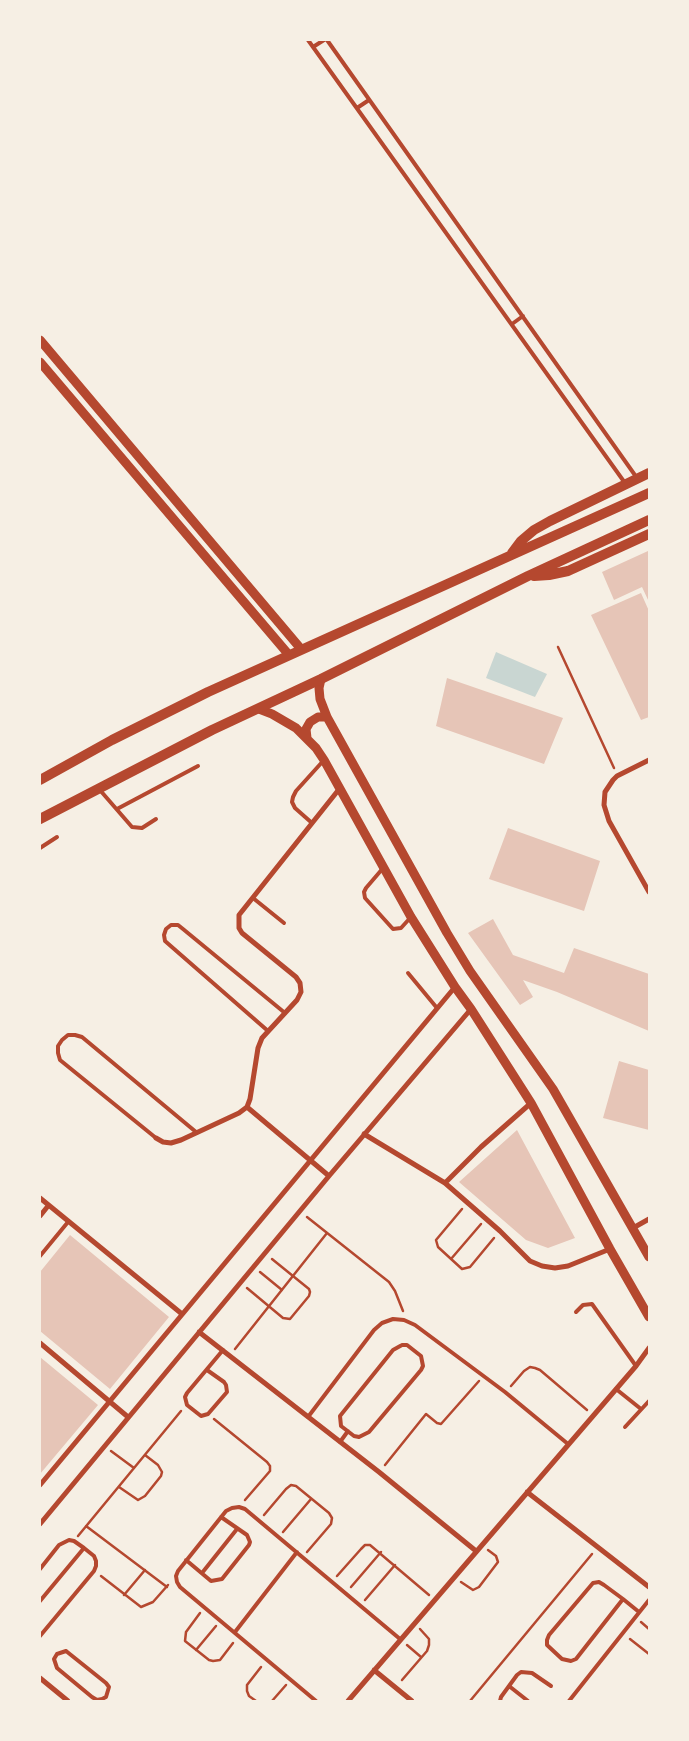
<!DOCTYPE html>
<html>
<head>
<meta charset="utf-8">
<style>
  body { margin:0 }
  #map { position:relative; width:689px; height:1741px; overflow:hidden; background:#f6efe4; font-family:"Sofia Sans Condensed",sans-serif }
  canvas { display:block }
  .frame { position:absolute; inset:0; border:41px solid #f6efe4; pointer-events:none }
</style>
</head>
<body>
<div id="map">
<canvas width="689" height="1741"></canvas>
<div class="frame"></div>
</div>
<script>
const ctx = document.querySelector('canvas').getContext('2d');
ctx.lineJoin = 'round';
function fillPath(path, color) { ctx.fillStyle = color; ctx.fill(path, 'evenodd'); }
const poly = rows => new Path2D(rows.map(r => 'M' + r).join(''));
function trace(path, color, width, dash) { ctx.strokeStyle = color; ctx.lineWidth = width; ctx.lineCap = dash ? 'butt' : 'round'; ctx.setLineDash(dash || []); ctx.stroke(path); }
const water = poly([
  [496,652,547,674,535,697,486,678]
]);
const building = poly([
  [648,551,649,554,649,602,642,587,614,600,602,572],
  [641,593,649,611,649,717,641,720,591,615],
  [447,678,563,718,544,764,436,726],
  [508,828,600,861,584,911,489,879],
  [493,919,513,955,564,973,574,948,649,974,649,1031,557,992,523,980,533,997,520,1005,468,933],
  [619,1061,649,1070,649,1130,603,1118],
  [517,1130,575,1238,548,1248,526,1240,459,1182],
  [70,1235,169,1317,110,1389,40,1331,40,1272],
  [40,1357,98,1405,40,1474]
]);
const path = poly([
  [558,647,614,768],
  [462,1209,436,1240,438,1247,462,1269,470,1267,494,1238],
  [307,1217,389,1282,395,1291,403,1311],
  [451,1259,481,1224],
  [260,1272,282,1290],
  [247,1288,283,1318,290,1319,309,1296,310,1292,309,1289,272,1259],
  [235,1349,327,1233],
  [511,1386,524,1371,530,1367,535,1368,540,1370,587,1410],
  [214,1419,267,1462,270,1466,270,1471,245,1500],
  [111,1451,134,1468],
  [385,1465,426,1414,437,1423,441,1424,479,1381],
  [119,1487,138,1500,145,1496,161,1476,162,1472,158,1465,145,1455],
  [264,1515,286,1489,291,1485,296,1486,329,1513,332,1518,331,1524,307,1552],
  [86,1526,167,1587],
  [283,1532,311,1499],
  [78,1536,181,1411],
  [101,1576,141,1607,153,1602,168,1585],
  [337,1576,361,1549,365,1545,370,1545,429,1595],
  [461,1582,473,1590,479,1587,498,1562,496,1556,488,1550],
  [351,1587,381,1552],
  [124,1595,145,1570],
  [365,1600,395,1565],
  [200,1613,186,1632,185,1641,209,1660,213,1661,220,1660,233,1643],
  [641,1622,649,1629],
  [630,1639,649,1654],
  [407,1645,421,1657],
  [196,1650,216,1626],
  [402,1680,427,1651,429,1645,429,1639,420,1629],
  [256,1701,249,1696,247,1691,247,1685,261,1667],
  [272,1701,286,1685],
  [470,1701,592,1554]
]);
const service = poly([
  [308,40,625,483],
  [327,40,637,478],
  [313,47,324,40],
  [357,108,369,100],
  [512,324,523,316],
  [99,789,132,827,142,828,156,819],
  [117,809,198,766],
  [312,823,295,808,292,802,293,797,296,791,324,760],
  [40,848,57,837],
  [384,867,366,888,364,892,365,898,393,929,401,928,411,917],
  [253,898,284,923],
  [408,973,437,1008],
  [268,1031,165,941,164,935,166,929,171,925,178,925,183,929,285,1013],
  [156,1138,60,1060,58,1053,58,1046,62,1040,68,1035,75,1035,82,1037,196,1132],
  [40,1256,68,1222],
  [576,1312,583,1305,592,1304,636,1366],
  [402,1345,407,1345,421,1356,423,1366,421,1370,369,1432,359,1437,354,1436,341,1426,340,1416,393,1350,402,1345],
  [207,1370,224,1382,226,1385,227,1392,208,1414,201,1416,187,1405,185,1397,187,1393,223,1350],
  [616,1389,641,1409],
  [308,1417,374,1330,382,1323,393,1319,404,1320,415,1325,505,1392,568,1444],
  [625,1427,649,1401],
  [340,1442,348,1431],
  [186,1560,211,1581,222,1579,249,1545,250,1542,247,1535,221,1517],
  [40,1569,59,1545,69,1540,74,1541,84,1548,94,1556,96,1561,96,1566,94,1571,40,1636],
  [202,1573,237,1529],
  [623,1599,604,1585,599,1582,593,1583,549,1635,547,1640,547,1645,562,1659,571,1661,576,1659,623,1599,639,1612],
  [40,1601,84,1548],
  [235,1632,297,1552],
  [66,1651,106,1683,109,1687,106,1697,102,1699,97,1700,92,1697,57,1668,54,1659,57,1654,66,1651],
  [509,1686,528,1701],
  [316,1701,180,1587,177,1582,176,1576,178,1571,226,1511,232,1508,239,1507,245,1509,400,1639],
  [500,1701,501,1697,517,1675,521,1672,532,1673,551,1686],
  [569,1701,649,1600]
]);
const minor = poly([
  [649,760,617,776,613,780,605,792,604,805,609,821,649,892],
  [247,1107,329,1176],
  [364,1134,445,1183,500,1231,530,1261,542,1266,555,1268,568,1266,610,1249],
  [156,1138,163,1142,171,1143,181,1140,239,1113,247,1107,250,1099,258,1048,262,1038,297,1000,301,992,300,983,296,977,242,933,239,928,239,915,340,788],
  [445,1183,481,1147,531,1103],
  [40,1198,182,1314],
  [40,1216,48,1206],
  [633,1228,649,1219],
  [199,1332,379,1472,476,1551],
  [40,1343,128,1417],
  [40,1485,455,987],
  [527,1492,649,1587],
  [40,1524,329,1176,471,1009],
  [374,1670,412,1701],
  [40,1678,68,1701],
  [348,1701,636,1366,649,1348]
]);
const tertiary = poly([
  [40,340,301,649],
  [40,362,289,655],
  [321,679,319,688,320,699,327,717,447,933,470,971,553,1089,649,1257],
  [259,709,272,714,296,728,316,748,324,760,411,917,455,987,471,1009,531,1103,610,1249,649,1317],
  [307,738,306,729,310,722,318,717,327,717]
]);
const secondary = poly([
  [512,553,521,541,534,530,550,521,649,473],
  [534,576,549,575,568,571,649,534],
  [40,780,112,740,208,692,649,493],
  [40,819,212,730,321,679,528,576,649,520]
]);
fillPath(water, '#c9d6d2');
fillPath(building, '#e6c5b7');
trace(path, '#b5482f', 2.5);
trace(service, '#b5482f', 4);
trace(minor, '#b5482f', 5);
trace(tertiary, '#b5482f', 9);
trace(secondary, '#b5482f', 10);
</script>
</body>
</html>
